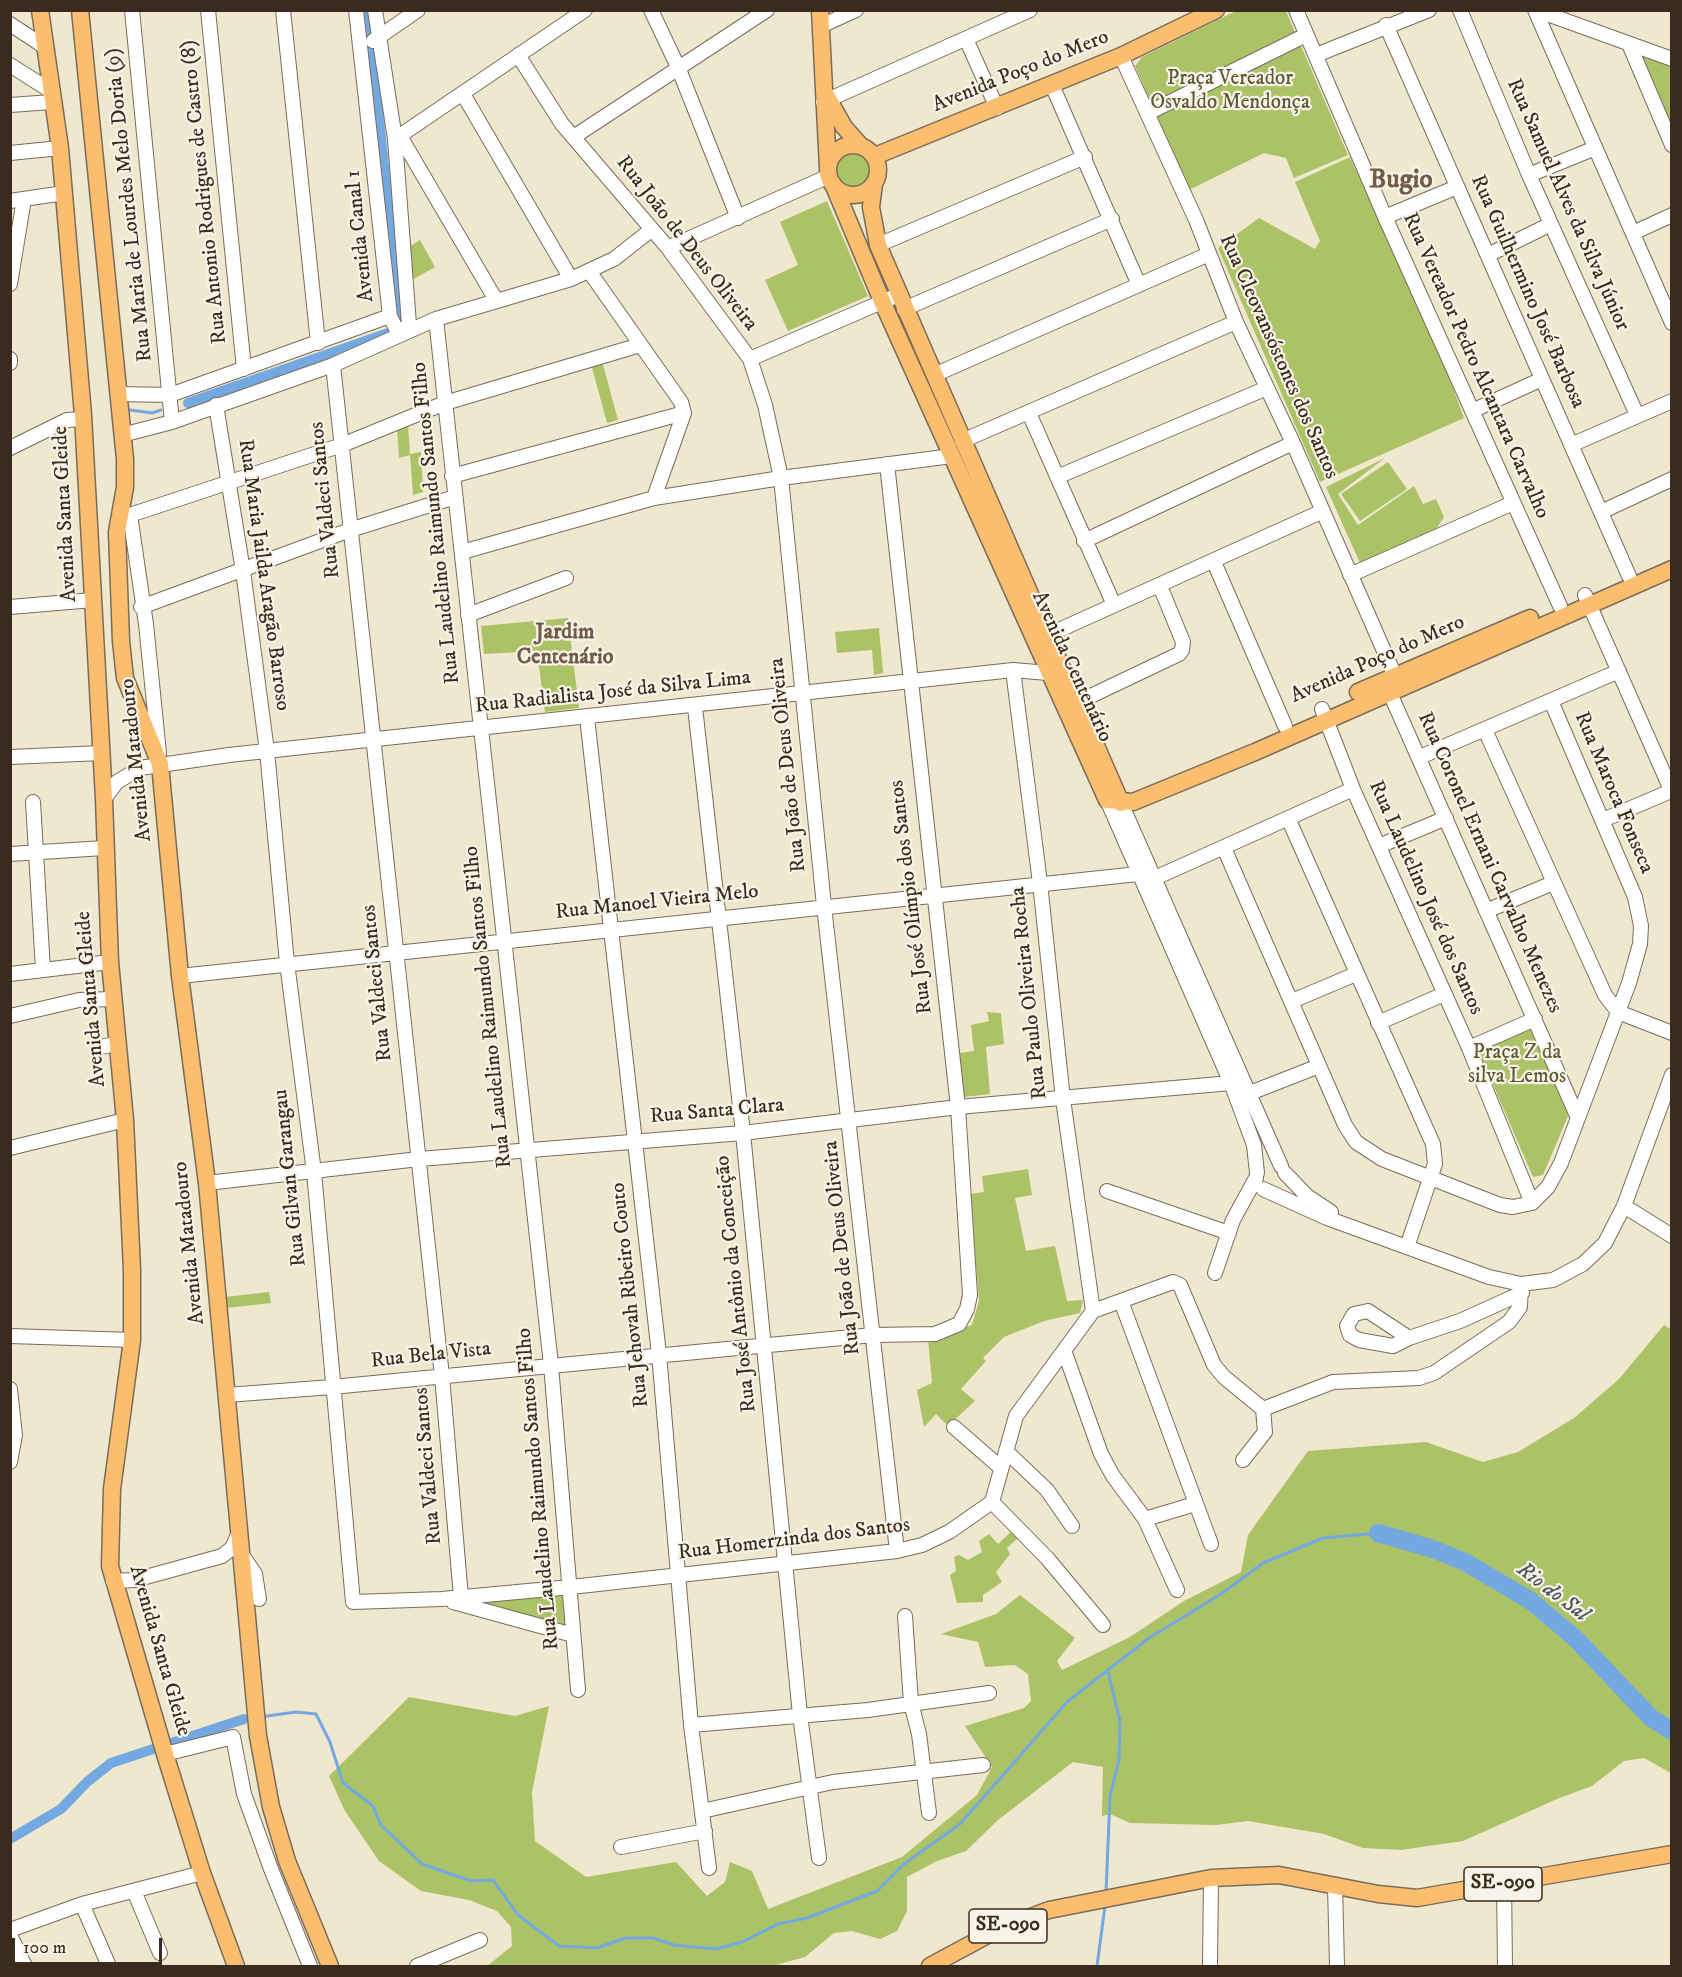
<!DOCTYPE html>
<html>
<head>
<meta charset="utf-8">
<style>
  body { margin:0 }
  #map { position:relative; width:1682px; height:1977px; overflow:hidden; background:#efe8ce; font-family:"IM FELL DW Pica",serif }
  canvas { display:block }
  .frame { position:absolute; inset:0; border:12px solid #3b2a1e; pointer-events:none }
  .scale { position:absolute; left:12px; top:1938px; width:150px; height:27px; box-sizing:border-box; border:3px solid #3b2a1e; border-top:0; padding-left:8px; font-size:18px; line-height:21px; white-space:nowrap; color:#3b2a1e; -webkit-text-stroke:4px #f7f3e8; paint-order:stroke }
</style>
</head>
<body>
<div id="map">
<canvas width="1682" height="1977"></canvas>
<div class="frame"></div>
<div class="scale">100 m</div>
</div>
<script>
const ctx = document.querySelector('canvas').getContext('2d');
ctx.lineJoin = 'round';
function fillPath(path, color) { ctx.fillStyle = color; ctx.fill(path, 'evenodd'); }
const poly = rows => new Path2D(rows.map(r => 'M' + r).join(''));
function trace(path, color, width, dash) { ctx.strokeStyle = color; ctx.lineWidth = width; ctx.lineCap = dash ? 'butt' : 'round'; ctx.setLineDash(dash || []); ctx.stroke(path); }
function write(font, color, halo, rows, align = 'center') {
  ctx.font = font + ' "IM FELL DW Pica",serif'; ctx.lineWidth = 4.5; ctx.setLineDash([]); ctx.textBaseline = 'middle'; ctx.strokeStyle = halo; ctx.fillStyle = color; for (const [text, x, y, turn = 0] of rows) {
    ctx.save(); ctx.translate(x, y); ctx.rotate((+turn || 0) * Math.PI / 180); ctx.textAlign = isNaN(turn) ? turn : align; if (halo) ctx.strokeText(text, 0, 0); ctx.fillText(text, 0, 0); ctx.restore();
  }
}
const green = poly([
  [1236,11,1286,11,1348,155,1294,178,1286,158,1264,153,1189,190,1135,66,1142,57],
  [1636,53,1671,67,1671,134],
  [856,148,870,155,875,167,873,179,867,185,855,189,841,184,835,167,842,153],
  [1350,157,1444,363,1464,418,1320,482,1218,248,1259,218,1315,249,1320,241,1295,182],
  [827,201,868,296,788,331,765,280,798,265,780,222],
  [420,240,435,267,412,280,407,248],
  [602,361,618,420,607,423,591,364],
  [408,425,410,454,421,452,423,492,413,495,410,455,399,458,397,427],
  [1385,458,1338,494,1358,525,1414,486,1423,504,1436,499,1444,517,1436,529,1360,563,1326,487],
  [1388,462,1407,489,1360,521,1341,494],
  [568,618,579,708,545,712,537,651,484,654,481,626],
  [879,628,883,673,874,675,872,650,837,653,835,632],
  [987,1012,1001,1013,1004,1044,986,1047,990,1094,964,1097,959,1053,974,1051,971,1025,989,1021],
  [1532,1025,1568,1116,1543,1175,1533,1177,1478,1050],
  [1028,1169,1032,1195,1015,1198,1026,1251,1055,1246,1067,1301,1083,1300,1080,1313,1044,1321,1004,1337,983,1358,986,1361,961,1389,975,1401,948,1426,936,1414,924,1427,917,1390,932,1383,928,1339,972,1325,979,1301,970,1194,984,1192,982,1176],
  [269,1292,271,1303,226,1308,225,1297],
  [1664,1325,1672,1330,1671,1773,1644,1758,1624,1761,1592,1786,1557,1799,1463,1841,1401,1850,1363,1848,1324,1834,1248,1821,1216,1825,1130,1823,1110,1814,1102,1816,1103,1767,1073,1762,998,1820,966,1851,937,1861,907,1877,907,1911,897,1931,880,1939,852,1931,834,1933,805,1957,772,1966,487,1966,512,1946,511,1927,497,1911,469,1900,421,1891,379,1861,345,1811,329,1776,409,1697,515,1716,549,1706,532,1792,535,1841,586,1877,676,1862,707,1896,725,1882,730,1862,752,1871,768,1909,902,1857,977,1795,992,1767,965,1726,1024,1708,1031,1701,1028,1674,1015,1665,985,1667,978,1642,941,1634,996,1614,1020,1595,1075,1638,1057,1661,1062,1670,1130,1637,1184,1601,1241,1572,1248,1535,1308,1451,1426,1442,1483,1462,1518,1452,1574,1418,1619,1379],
  [1014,1529,1020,1536,1007,1548,1010,1554,996,1572,1002,1582,983,1595,983,1602,957,1603,950,1575,956,1571,954,1557,959,1555,968,1560,982,1552,979,1541,989,1534,998,1544],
  [564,1591,566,1626,482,1603]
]);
const stream = poly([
  [130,410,152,413,161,410],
  [260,1717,296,1712,316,1714,330,1742,343,1783,373,1806,381,1825,398,1841,422,1864,471,1881,493,1880,518,1915,559,1946,597,1948,625,1938,653,1938,674,1945,716,1949,742,1942,778,1924,807,1918,877,1891,904,1864,960,1824,1067,1702,1149,1638,1221,1594,1263,1563,1323,1538,1378,1533],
  [1106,1893,1110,1796,1119,1760,1120,1721,1108,1672],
  [1097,1966,1105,1906]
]);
const canal = poly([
  [188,403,394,331,400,312,367,10],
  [10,1839,61,1809,87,1782,111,1763,244,1719]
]);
const river = poly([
  [1378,1533,1433,1549,1465,1562,1531,1601,1577,1640,1651,1718,1672,1731]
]);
const minor = poly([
  [132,10,172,422],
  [208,10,244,369],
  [283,10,318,343],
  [356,10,390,316,399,335],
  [375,10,395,139,409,324,400,333],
  [651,10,678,67,738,218],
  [1296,10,1385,217,1560,606],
  [1460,10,1529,175,1637,415],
  [1535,10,1672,323],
  [1536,10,1672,59],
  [10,24,45,47],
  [1386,25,1629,576],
  [821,26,856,10],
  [966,39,997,108],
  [373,41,418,10],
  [1629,44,1672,145],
  [518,55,562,124,668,248,750,359,765,405,781,478,824,906,897,1551],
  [1316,55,1429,10],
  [1121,56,1196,220,1236,322,1293,443,1395,676],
  [10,65,51,91],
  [1052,85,1139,285],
  [463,94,571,279],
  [823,102,1030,10],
  [10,105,52,102],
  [1148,113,1306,35],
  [400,136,496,300],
  [575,136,767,10],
  [395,139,585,10],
  [10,153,60,148],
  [1529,175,1593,149],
  [10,201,64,193],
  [1385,217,1457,187],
  [1633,233,1672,215],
  [878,245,1085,157],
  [668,248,829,176],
  [1488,255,1551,224],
  [589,271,681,402,684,413,654,498],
  [10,284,24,199],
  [904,309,1112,219],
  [436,319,551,1365,578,1690],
  [10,359,10,363],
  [750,359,898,295],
  [333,365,442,1376,461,1597],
  [934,375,1209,254],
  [118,394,170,395,390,316],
  [216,405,243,571,267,751,287,963,314,1172,353,1602,442,1599,571,1587,897,1551,922,1545,949,1532,992,1502,1016,1416,1093,1311],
  [1472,411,1542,379],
  [1029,413,1114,605],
  [122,435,172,422,333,365,436,319,571,279,614,259,651,230],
  [962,441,1236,322],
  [1571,445,1672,401],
  [10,448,67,420,83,419],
  [452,476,684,413],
  [1057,477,1267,388],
  [1601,512,1672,479],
  [130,515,342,445,445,403,640,345],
  [122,516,130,515,146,624,159,753],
  [1084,541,1293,443],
  [462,552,654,498,781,478,952,456],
  [1214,562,1285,726],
  [1350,575,1513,503],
  [1585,595,1672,792],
  [10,607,93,600],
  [141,607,350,530,455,497],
  [468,615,566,578],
  [1048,635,1323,511],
  [1013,670,1040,883,1063,1099,1093,1311],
  [1389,691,1578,1118],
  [1078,702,1179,654,1182,650,1183,642,1160,586],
  [695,707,743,1133,800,1715,819,1858],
  [1322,709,1353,789,1469,1048,1532,1203],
  [587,717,659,1354,691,1725,709,1868],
  [1485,730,1605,995,1618,1012,1672,1033],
  [10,757,102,753],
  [1420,757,1619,671],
  [104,799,117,782,140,768,229,755,1013,670,1048,673,1058,677],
  [1107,800,1231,1083,1254,1145,1257,1173],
  [33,802,43,970],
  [1121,803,1281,1166],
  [1288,818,1433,1144,1435,1164,1407,1247],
  [1603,820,1671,791],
  [1379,846,1446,818],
  [1224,848,1345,1125,1356,1142,1382,1159,1500,1205,1513,1207,1532,1203,1548,1187,1561,1163,1629,983,1640,944,1641,926,1635,897,1551,701],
  [10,854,104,848],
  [1155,878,1353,789],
  [1486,911,1553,883],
  [10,974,110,962],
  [180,976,1138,874],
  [1292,1001,1356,974],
  [10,1016,79,1000,113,999],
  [1378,1023,1444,994],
  [100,1047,116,1044],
  [1469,1048,1535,1019],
  [1250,1093,1319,1066],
  [10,1148,125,1120],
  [1285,1173,1307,1196,1331,1212],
  [207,1183,419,1159,743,1133,958,1107,1231,1083],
  [1263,1189,1327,1218,1489,1277,1521,1284,1553,1280,1583,1264,1605,1243,1624,1206,1672,1075],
  [1107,1191,1229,1233],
  [1624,1206,1672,1236],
  [1215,1273,1233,1220,1256,1178],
  [1121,1301,1211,1544],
  [1093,1311,1173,1282,1180,1285,1214,1365,1224,1377,1263,1409,1265,1432,1243,1460],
  [10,1336,132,1340],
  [1409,1338,1368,1311,1354,1314,1347,1326,1350,1335,1359,1340,1393,1346,1409,1338,1460,1321,1522,1293],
  [1065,1353,1101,1454,1113,1476,1145,1519,1177,1590],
  [10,1389,15,1435,10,1462],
  [227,1395,332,1387,873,1335,935,1334,959,1324,967,1309,970,1295,958,1107,887,464],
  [1263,1409,1333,1382,1419,1378,1434,1373,1509,1322,1520,1307,1521,1284],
  [954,1427,1001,1468],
  [1006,1451,1047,1490,1072,1526],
  [992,1502,1047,1558,1103,1625],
  [1145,1519,1195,1504],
  [242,1555,255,1574,259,1599],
  [113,1581,135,1580,222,1556,232,1548,238,1535],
  [453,1602,573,1635],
  [905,1616,911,1703,919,1734,929,1813],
  [691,1725,868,1710,989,1693],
  [165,1754,233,1737,244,1794,271,1869,310,1966],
  [702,1811,833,1782,983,1765],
  [621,1847,705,1831],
  [1504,1884,1505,1966],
  [1335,1885,1337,1966],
  [134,1891,160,1953],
  [82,1904,109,1966],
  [10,1930,82,1904,202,1873],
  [10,1935,25,1966],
  [417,1966,480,1940],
  [1210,1966,1211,1878]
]);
const major = poly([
  [40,10,60,148,83,415,104,799,110,962,125,1120,132,1270,132,1340,112,1489,110,1566,165,1754,202,1873,236,1966],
  [80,10,125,459,125,487,117,532,121,641,125,678,160,764,180,976,207,1183,258,1736,271,1807,287,1861,330,1966],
  [820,10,828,168],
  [826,95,844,127,861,146],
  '828 170a25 25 0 1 1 50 0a25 25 0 1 1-50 0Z',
  [875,156,1121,56,1216,10],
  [833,184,882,301,1107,800,1133,802,1255,752,1672,569],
  [874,184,871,207,878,245,1121,803],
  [1358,692,1530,618],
  [930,1966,997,1930,1049,1910,1211,1878,1279,1875,1378,1894,1417,1898,1672,1854]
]);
const shields = [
  [1503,1884,78],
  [1008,1926,78]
];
const shieldNames = [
  ["SE-090",1503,1884],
  ["SE-090",1008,1926]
];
const streetNames = [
  ["Avenida Poço do Mero",1021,72,-22],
  ["Rua Antonio Rodrigues de Castro (8)",205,192,-96],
  ["Rua Maria de Lourdes Melo Doria (9)",130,205,-96],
  ["Rua Samuel Alves da Silva Júnior",1567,205,66],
  ["Avenida Canal 1",361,236,-96],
  ["Rua João de Deus Oliveira",686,244,52],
  ["Rua Guilhermino José Barbosa",1527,292,66],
  ["Rua Cleovansóstones dos Santos",1278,357,66],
  ["Rua Vereador Pedro Alcantara Carvalho",1475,366,66],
  ["Rua Valdeci Santos",326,500,-96],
  ["Avenida Santa Gleide",66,514,-93],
  ["Rua Laudelino Raimundo Santos Filho",437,523,-96],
  ["Rua Maria Jailda Aragão Barroso",263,575,82],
  ["Avenida Poço do Mero",1378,660,-24],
  ["Avenida Centenário",1071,667,65],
  ["Rua Radialista José da Silva Lima",613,693,-6],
  ["Avenida Matadouro",137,760,-96],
  ["Rua João de Deus Oliveira",789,765,-96],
  ["Rua Maroca Fonseca",1613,793,67],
  ["Rua Coronel Ernani Carvalho Menezes",1489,863,66],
  ["Rua José Olímpio dos Santos",912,897,-97],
  ["Rua Laudelino José dos Santos",1425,898,66],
  ["Rua Manoel Vieira Melo",657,903,-6],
  ["Rua Valdeci Santos",378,983,-96],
  ["Rua Paulo Oliveira Rocha",1030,993,-96],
  ["Avenida Santa Gleide",92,999,-95],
  ["Rua Laudelino Raimundo Santos Filho",489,1007,-96],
  ["Rua Santa Clara",717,1112,-5],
  ["Rua Gilvan Garangau",291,1178,-96],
  ["Avenida Matadouro",190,1243,-96],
  ["Rua João de Deus Oliveira",843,1248,-96],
  ["Rua José Antônio da Conceição",737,1284,-96],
  ["Rua Jehovah Ribeiro Couto",631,1295,-96],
  ["Rua Bela Vista",431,1356,-6],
  ["Rua Valdeci Santos",429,1466,-95],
  ["Rua Laudelino Raimundo Santos Filho",539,1489,-95],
  ["Rua Homerzinda dos Santos",794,1540,-7],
  ["Avenida Santa Gleide",159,1651,74]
];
const parkNames = [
  ["Praça Vereador",1230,80],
  ["Osvaldo Mendonça",1230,104],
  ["Praça Z da",1517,1054],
  ["silva Lemos",1517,1078]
];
const neighbourhoodNames = [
  ["Jardim",565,633],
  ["Centenário",565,658]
];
const waterNames = [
  ["Rio do Sal",1552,1593,37]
];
const districtNames = [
  ["Bugio",1401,181]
];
fillPath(green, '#acc267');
trace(stream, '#74a8e1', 3);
trace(canal, '#74a8e1', 10);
trace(river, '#74a8e1', 18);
trace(minor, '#7a6c5c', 16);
trace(major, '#7a6c5c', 19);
trace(minor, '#fff', 14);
trace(major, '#fbbd6e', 16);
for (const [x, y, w] of shields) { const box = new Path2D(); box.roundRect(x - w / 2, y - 17, w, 34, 4.5); ctx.fillStyle = '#f7f3e8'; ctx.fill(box); trace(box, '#3b2a1e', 1.5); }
write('bold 20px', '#3b2a1e', null, shieldNames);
write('21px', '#3b2a1e', '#f7f3e8', streetNames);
write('21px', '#5d5834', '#f7f3e8', parkNames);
write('bold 22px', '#725b48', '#f7f3e8', neighbourhoodNames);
write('italic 22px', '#4f5662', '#f7f3e8', waterNames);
write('bold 27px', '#725b48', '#f7f3e8', districtNames);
</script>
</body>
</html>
